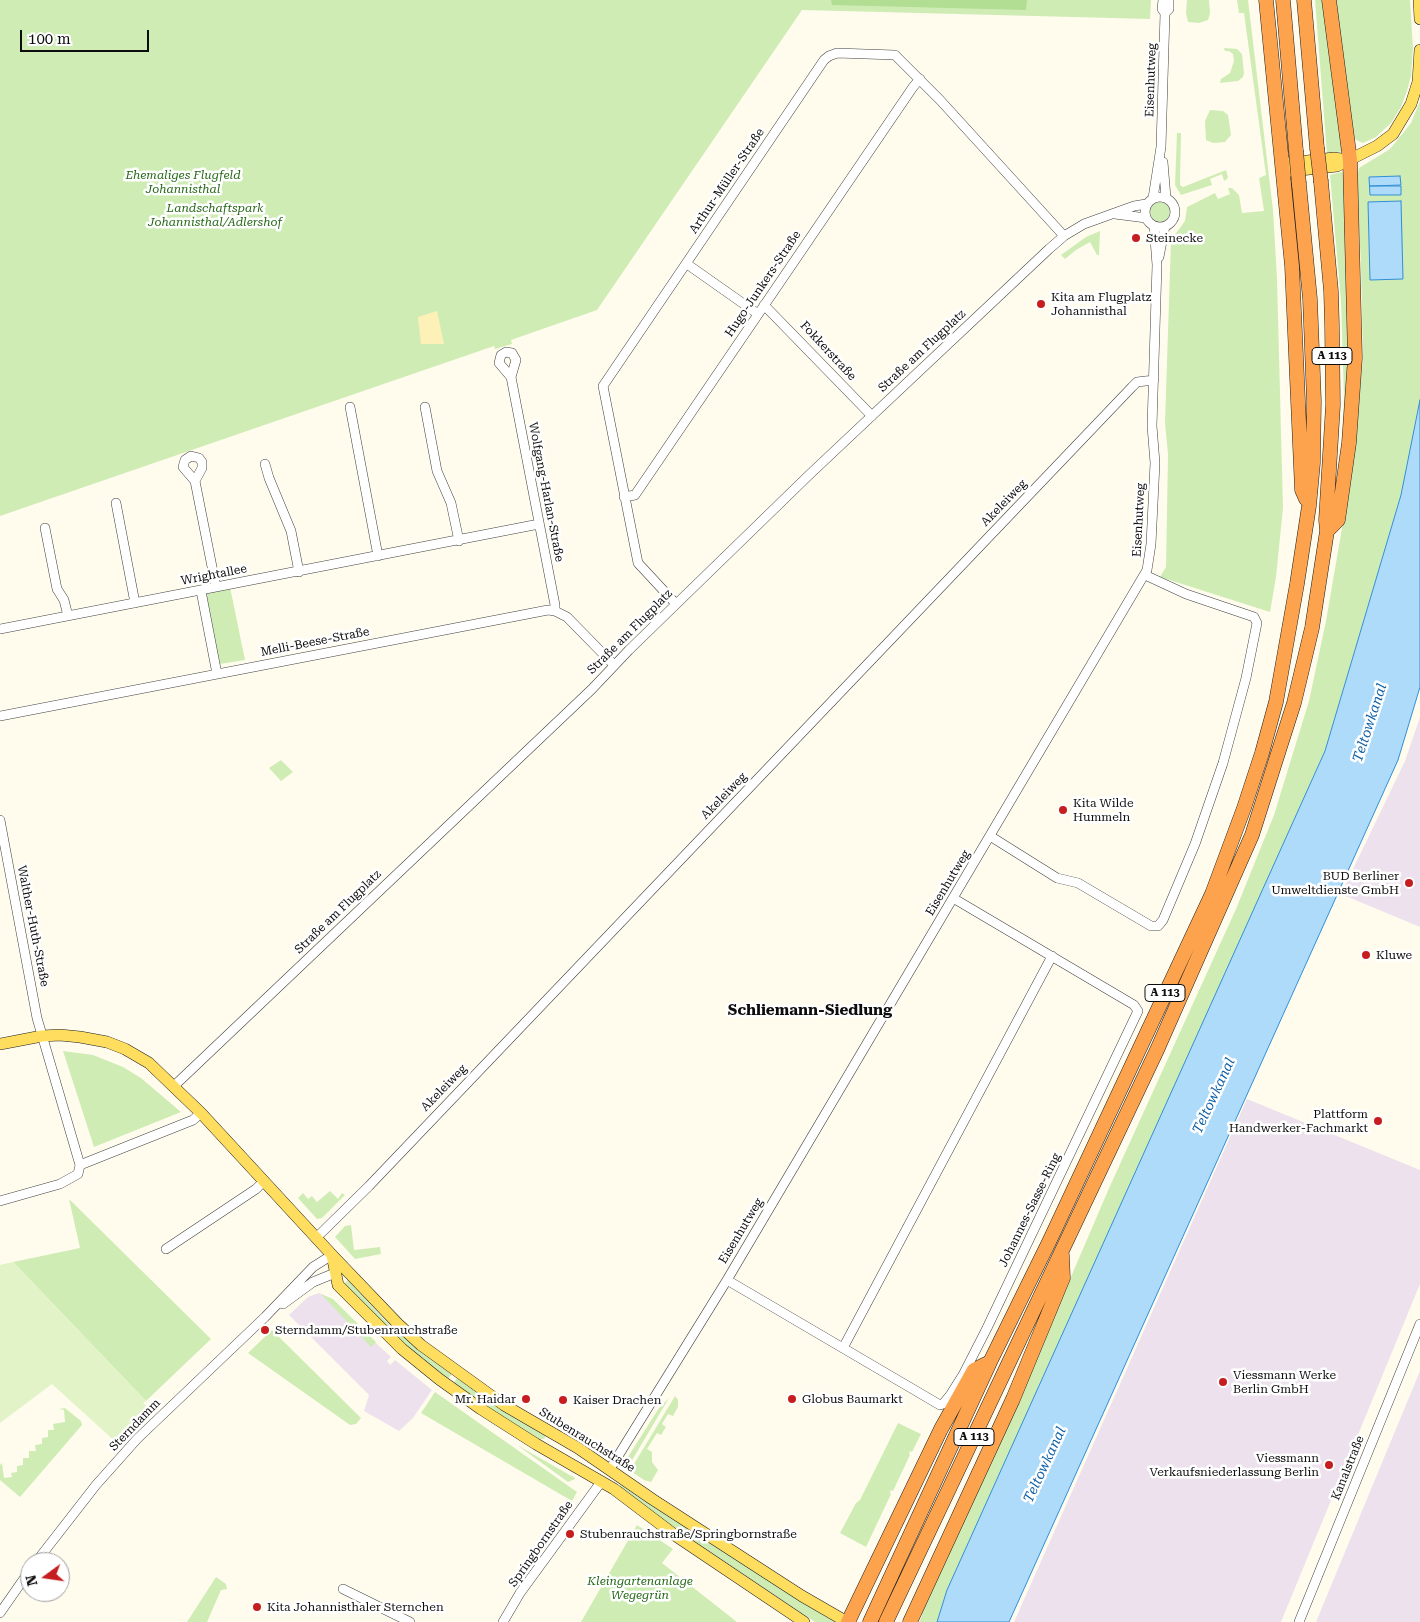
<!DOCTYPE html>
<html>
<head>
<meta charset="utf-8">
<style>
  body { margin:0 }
  #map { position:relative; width:1420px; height:1622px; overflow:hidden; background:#fffcee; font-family:"Roboto Serif",serif }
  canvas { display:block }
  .north { position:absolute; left:20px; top:1552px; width:50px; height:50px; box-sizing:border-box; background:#fff; border:1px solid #9e9e9e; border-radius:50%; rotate:256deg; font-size:14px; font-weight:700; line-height:20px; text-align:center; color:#0d0d0d }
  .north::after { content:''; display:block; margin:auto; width:18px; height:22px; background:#c61d1f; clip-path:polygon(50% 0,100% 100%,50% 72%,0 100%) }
  .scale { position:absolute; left:20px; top:30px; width:129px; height:22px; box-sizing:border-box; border:2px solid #0d0d0d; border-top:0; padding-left:6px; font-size:15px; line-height:18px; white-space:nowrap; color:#0d0d0d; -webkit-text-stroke:4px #fff; paint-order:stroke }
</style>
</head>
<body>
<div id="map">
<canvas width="1420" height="1622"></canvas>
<div class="north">N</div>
<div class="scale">100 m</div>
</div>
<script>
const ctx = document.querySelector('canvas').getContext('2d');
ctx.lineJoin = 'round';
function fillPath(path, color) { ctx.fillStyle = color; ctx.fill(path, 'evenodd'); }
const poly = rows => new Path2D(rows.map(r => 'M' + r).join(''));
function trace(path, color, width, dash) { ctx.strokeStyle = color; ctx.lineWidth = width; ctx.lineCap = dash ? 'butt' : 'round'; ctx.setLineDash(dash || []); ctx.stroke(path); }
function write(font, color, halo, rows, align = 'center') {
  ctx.font = font + ' "Roboto Serif",serif'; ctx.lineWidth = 5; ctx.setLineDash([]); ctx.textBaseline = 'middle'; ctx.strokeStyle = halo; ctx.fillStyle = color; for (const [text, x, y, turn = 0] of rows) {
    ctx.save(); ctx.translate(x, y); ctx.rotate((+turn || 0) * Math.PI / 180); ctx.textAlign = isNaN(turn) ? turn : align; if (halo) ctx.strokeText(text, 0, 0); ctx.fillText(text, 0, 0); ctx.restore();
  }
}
const industrial = poly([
  [1420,717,1420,927,1341,894,1405,761],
  [1247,1099,1420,1170,1420,1284,1281,1622,1014,1622],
  [319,1293,324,1295,391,1357,387,1361,390,1365,395,1360,432,1390,413,1418,399,1431,364,1411,369,1395,289,1315,308,1297],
  [1420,1371,1420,1622,1316,1622,1398,1424]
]);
const green = poly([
  [0,0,1151,0,1150,19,802,10,597,310,511,340,512,344,495,349,494,346,0,516],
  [1187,0,1209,0,1210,13,1208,20,1199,23,1188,22,1186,13],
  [1237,0,1248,0,1273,210,1277,278,1283,508,1276,577,1270,612,1160,577,1166,567,1168,454,1165,423,1171,240,1185,221,1187,207,1215,193,1218,199,1230,194,1228,188,1232,188,1239,195,1242,213,1264,211,1259,178,1266,175,1244,13,1239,13],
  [1315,0,1324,0,1343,151,1327,154],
  [1336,0,1410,0,1413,48,1411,76,1407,91,1401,107,1391,123,1376,137,1363,143,1356,140,1353,136],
  [1224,48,1237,49,1242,54,1244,73,1243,77,1238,81,1220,83,1221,79,1230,73,1234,61,1233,54,1229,51,1225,51],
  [1420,101,1420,400,1401,495,1325,751,937,1622,919,1622,922,1616,922,1606,1015,1407,1110,1186,1236,909,1274,815,1309,701,1326,621,1352,470,1363,358,1361,266,1357,179,1359,168,1390,149,1411,123],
  [1210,110,1223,111,1228,115,1231,135,1225,142,1213,143,1206,140,1205,121],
  [1177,133,1181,133,1180,185,1183,187,1226,170,1228,177,1227,179,1224,181,1222,174,1210,179,1212,185,1181,195,1175,185],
  [1341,172,1344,174,1350,353,1345,433,1343,433,1344,397,1341,301,1330,175],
  '1150 212a10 10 0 1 1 20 0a10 10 0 1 1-20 0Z',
  [1100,231,1099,255,1097,255,1090,242,1076,250,1065,259,1061,255,1086,237],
  [230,587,245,660,220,664,206,593],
  [281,760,293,772,281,781,269,768],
  [63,1051,93,1055,123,1067,141,1078,181,1112,94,1147],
  [330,1191,338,1199,342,1193,345,1195,322,1218,317,1219,298,1198,303,1193,308,1199,312,1196,317,1202],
  [69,1199,211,1339,146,1401,13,1262,80,1248],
  [351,1225,354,1250,380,1247,381,1254,355,1259,335,1237,345,1226],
  [348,1280,391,1327,452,1374,447,1380,402,1344,343,1285],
  [321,1294,333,1299,376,1342,371,1347],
  [272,1330,361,1418,356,1424,350,1425,248,1353],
  [457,1378,481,1395,545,1434,545,1438,540,1440,528,1433,453,1384],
  [435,1392,577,1492,572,1501,421,1413],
  [675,1396,678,1400,678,1407,673,1416,668,1414,662,1424,666,1427,661,1435,657,1433,647,1449,652,1452,652,1462,658,1470,651,1482,644,1480,632,1472,631,1469],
  [669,1398,631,1462,626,1460,659,1408],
  [65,1408,81,1421,82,1425,20,1497,0,1480,0,1465,2,1463,4,1478,12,1477,11,1473,17,1472,17,1466,23,1465,23,1458,29,1458,29,1451,36,1451,35,1445,42,1444,42,1438,48,1437,48,1430,54,1430,53,1424,65,1422,64,1410,59,1409],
  [898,1423,921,1434,912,1452,910,1451,909,1454,910,1455,893,1491,891,1490,890,1493,891,1494,866,1547,840,1533,856,1503,860,1500],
  [517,1445,575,1478,575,1479,568,1482],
  [621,1485,638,1497,839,1622,815,1622,667,1523,619,1488],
  [637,1525,673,1549,662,1563,737,1622,581,1622],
  [216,1577,226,1584,227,1589,221,1590,207,1622,187,1622]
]);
const forest = poly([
  [831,0,1027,0,1026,10,832,5]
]);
const sand = poly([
  [437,311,444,344,421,344,418,317]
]);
const pitch = poly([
  [13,1262,146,1401,143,1403,148,1408,143,1412,146,1415,119,1445,52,1384,0,1423,0,1265]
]);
const water = poly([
  [1400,176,1401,185,1370,186,1401,186,1401,195,1370,195,1369,177,1400,176],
  [1401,201,1403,279,1370,280,1368,202,1401,201],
  [1420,400,1420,687,1398,760,1009,1622,937,1622,947,1590,1325,751,1401,495,1420,400]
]);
const minor = poly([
  [1163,0,1162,9,1165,13],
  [1163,162,1166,198],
  '1145 212a15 15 0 1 1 30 0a15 15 0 1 1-30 0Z',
  [1153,198,1161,147,1165,13,1169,9,1169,0],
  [1115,214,1146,218],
  [1159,257,1165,226],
  [687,264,758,314],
  [764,305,872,416],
  [511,377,516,360,512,353,506,352,501,355,499,363,511,377,555,605,555,611],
  [350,407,378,556],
  [425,407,437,471,451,503,459,541],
  [265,464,269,478,291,531,299,572],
  [195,481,202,468,202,462,199,458,191,456,185,460,183,467,195,481,216,587],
  [624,497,635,495,913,87,920,79],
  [116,503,135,603],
  [45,528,57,589,64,600,68,616],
  [201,591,217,674],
  [676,604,638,563,603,386,824,60,829,56,837,53,895,55,940,100,1064,236],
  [0,629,539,524],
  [0,716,548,610,555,611,567,617,614,665],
  [0,820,37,1018,80,1165,78,1174,60,1184,0,1201],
  [990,836,1057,878,1078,883,1151,926,1158,926,1163,920,1195,844,1223,763,1246,678,1257,623,1254,617,1186,594,1145,575],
  [174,1086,592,689,629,650,809,475,1049,249,1064,236,1084,224,1134,206,1146,204],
  [80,1165,193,1120,201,1113],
  [316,1238,369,1186,1132,387,1137,382,1154,380],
  [166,1249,256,1189,264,1181],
  [727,1280,940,1405,943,1404,951,1394,963,1375,987,1328,1138,1011,1134,1005,953,898],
  [283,1304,313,1282,335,1273],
  [843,1348,1052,956],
  [610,1469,727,1280,1147,570,1151,544,1155,463,1152,426,1157,265,1154,226],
  [36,1562,96,1485,137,1439,265,1317,313,1267,332,1255],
  [343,1589,410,1622],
  [0,1613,30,1570],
  [503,1622,520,1593,601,1482],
  [1299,1622,1420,1324]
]);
const major = poly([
  [1419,0,1420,19],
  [1282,168,1289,163,1334,158,1348,160],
  [1291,171,1337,166,1377,146,1393,134,1411,104,1418,82,1420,50],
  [0,1044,42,1036,60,1035,80,1037,107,1042,125,1049,149,1063,201,1113,332,1255,398,1324,421,1345,504,1405,578,1448,652,1499,802,1596,847,1622],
  [332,1255,338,1285,402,1349,439,1379,481,1409,536,1444,614,1489,676,1536,804,1622]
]);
const highway = poly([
  [1266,0,1292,266,1302,490,1306,499],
  [1283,0,1296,151],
  [1304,0,1317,148],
  [1327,531,1338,520,1349,443,1355,358,1350,160,1329,0],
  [848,1622,941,1429,974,1370,990,1362],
  [870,1622,990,1362,1049,1242,1212,894,1244,808,1262,753,1276,702,1297,584,1309,506,1313,463,1314,401,1310,299,1299,184],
  [886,1622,1157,1050,1252,835,1294,703,1312,628,1327,531,1326,520,1333,405,1332,325,1331,291,1321,182],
  [910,1622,1013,1399,1063,1278,1062,1255]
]);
const highwayBridge = poly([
  [1317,148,1321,182],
  [1296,151,1299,184]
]);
const markers = [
  [1136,238,5,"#c61d1f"],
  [1041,304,5,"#c61d1f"],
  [1063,810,5,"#c61d1f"],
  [1409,883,5,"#c61d1f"],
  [1366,955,5,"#c61d1f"],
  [1378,1121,5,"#c61d1f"],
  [265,1330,5,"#c61d1f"],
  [1223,1382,5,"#c61d1f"],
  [526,1399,5,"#c61d1f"],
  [792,1399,5,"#c61d1f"],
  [563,1400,5,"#c61d1f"],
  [1329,1465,5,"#c61d1f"],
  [570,1534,5,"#c61d1f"],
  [257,1607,5,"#c61d1f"]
];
const shields = [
  [1332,356,40],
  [1165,993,40],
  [974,1437,40]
];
const shieldNames = [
  ["A 113",1332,356],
  ["A 113",1165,993],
  ["A 113",974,1437]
];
const streetNames = [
  ["Eisenhutweg",1151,80,-88],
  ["Arthur-Müller-Straße",727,181,-56],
  ["Hugo-Junkers-Straße",763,284,-56],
  ["Fokkerstraße",828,351,47],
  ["Straße am Flugplatz",922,351,-43],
  ["Wolfgang-Harlan-Straße",546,492,79],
  ["Akeleiweg",1004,503,-46],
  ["Eisenhutweg",1139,520,-87],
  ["Wrightallee",214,575,-11],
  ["Straße am Flugplatz",630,632,-45],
  ["Melli-Beese-Straße",315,642,-11],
  ["Akeleiweg",724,796,-46],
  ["Eisenhutweg",948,883,-59],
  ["Straße am Flugplatz",338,912,-44],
  ["Walther-Huth-Straße",33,926,79],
  ["Akeleiweg",444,1088,-46],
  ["Johannes-Sasse-Ring",1030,1210,-64],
  ["Eisenhutweg",741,1231,-59],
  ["Sterndamm",135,1425,-46],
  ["Stubenrauchstraße",587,1440,32],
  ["Kanalstraße",1348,1468,-68],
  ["Springbornstraße",541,1544,-55]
];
const parkNames = [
  ["Ehemaliges Flugfeld",183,175],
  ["Johannisthal",183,189],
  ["Landschaftspark",215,208],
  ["Johannisthal/Adlershof",215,222],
  ["Kleingartenanlage",640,1581],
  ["Wegegrün",640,1595]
];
const poiNames = [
  ["Steinecke",1146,238],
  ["Kita am Flugplatz",1051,297],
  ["Johannisthal",1051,311],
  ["Kita Wilde",1073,803],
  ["Hummeln",1073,817],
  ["BUD Berliner",1399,876,"right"],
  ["Umweltdienste GmbH",1399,890,"right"],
  ["Kluwe",1376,955],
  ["Plattform",1368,1114,"right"],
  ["Handwerker-Fachmarkt",1368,1128,"right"],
  ["Sterndamm/Stubenrauchstraße",275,1330],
  ["Viessmann Werke",1233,1375],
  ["Berlin GmbH",1233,1389],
  ["Mr. Haidar",516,1399,"right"],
  ["Globus Baumarkt",802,1399],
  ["Kaiser Drachen",573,1400],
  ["Viessmann",1319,1458,"right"],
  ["Verkaufsniederlassung Berlin",1319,1472,"right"],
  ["Stubenrauchstraße/Springbornstraße",580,1534],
  ["Kita Johannisthaler Sternchen",267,1607]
];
const waterNames = [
  ["Teltowkanal",1370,723,-72],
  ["Teltowkanal",1214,1096,-65],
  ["Teltowkanal",1045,1465,-65]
];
const quarterNames = [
  ["Schliemann-Siedlung",810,1011]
];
fillPath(industrial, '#ece1ed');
fillPath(green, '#d0ecb5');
fillPath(forest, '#b2de93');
fillPath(sand, '#fef1b7');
fillPath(pitch, '#e2f3c7');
fillPath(water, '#afdbfa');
trace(water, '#318fd6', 1);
trace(minor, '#404040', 10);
trace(major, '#1e1e1e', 12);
trace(highway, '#1e1e1e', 15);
trace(minor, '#fff', 9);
trace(major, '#ffdd5e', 11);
trace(highway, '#fda34d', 14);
trace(highwayBridge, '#1e1e1e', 15, []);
trace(highwayBridge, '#fda34d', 14);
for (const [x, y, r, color] of markers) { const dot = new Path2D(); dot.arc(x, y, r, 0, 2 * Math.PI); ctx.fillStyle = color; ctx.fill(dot); trace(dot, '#fff', 2); }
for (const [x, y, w] of shields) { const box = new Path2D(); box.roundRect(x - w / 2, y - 8.5, w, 17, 4); ctx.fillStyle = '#fff'; ctx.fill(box); trace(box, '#0d0d0d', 1); }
write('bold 11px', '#0d0d0d', null, shieldNames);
write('12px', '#0d0d0d', '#fff', streetNames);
write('italic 12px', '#276919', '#fff', parkNames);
write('12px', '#0d0d0d', '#fff', poiNames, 'left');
write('italic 14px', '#0f60a7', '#fff', waterNames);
write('bold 15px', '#0d0d0d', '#fff', quarterNames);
</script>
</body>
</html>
